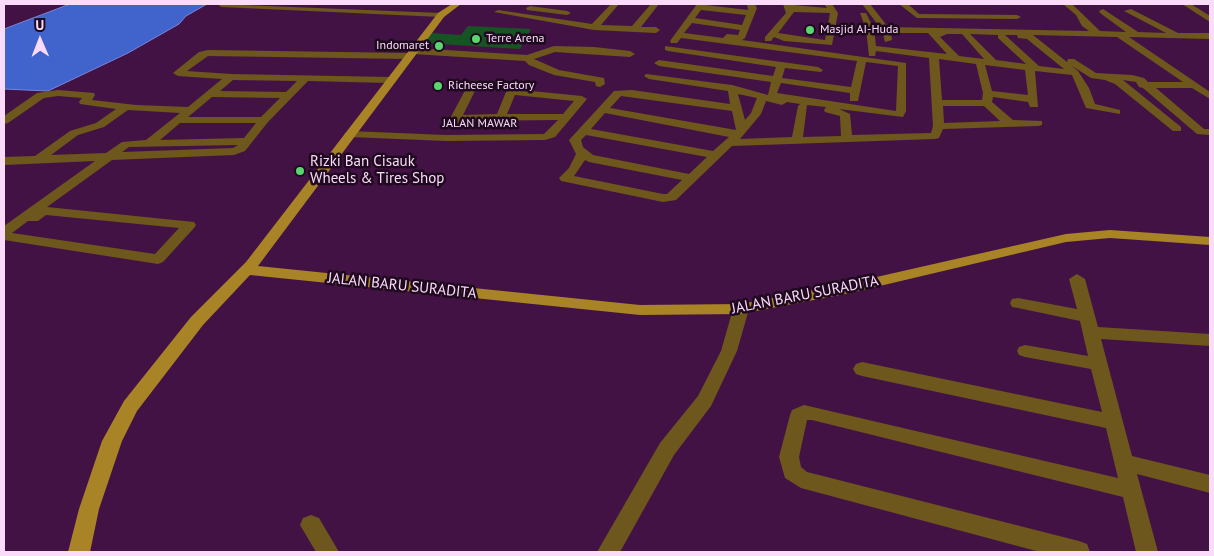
<!DOCTYPE html>
<html>
<head>
<meta charset="utf-8">
<style>
  body { margin:0 }
  #map { position:relative; width:1214px; height:556px; overflow:hidden; background:#431245; font-family:"PT Sans",sans-serif }
  canvas { display:block }
  .frame { position:absolute; inset:0; border:5px solid #fadbf9; pointer-events:none }
  .north { position:absolute; left:15px; top:15px; width:50px; height:50px; -webkit-text-stroke:4px #1f091f; paint-order:stroke; rotate:359deg; font-size:14px; font-weight:700; line-height:20px; text-align:center; color:#fadbf9 }
  .north::after { content:''; display:block; margin:auto; width:18px; height:22px; background:#fadbf9; clip-path:polygon(50% 0,100% 100%,50% 72%,0 100%) }
</style>
</head>
<body>
<div id="map">
<canvas width="1214" height="556"></canvas>
<div class="frame"></div>
<div class="north">U</div>
</div>
<script>
const ctx = document.querySelector('canvas').getContext('2d');
ctx.lineJoin = 'round';
function fillPath(path, color) { ctx.fillStyle = color; ctx.fill(path, 'evenodd'); }
const poly = rows => new Path2D(rows.map(r => 'M' + r).join(''));
function trace(path, color, width, dash) { ctx.strokeStyle = color; ctx.lineWidth = width; ctx.lineCap = dash ? 'butt' : 'round'; ctx.setLineDash(dash || []); ctx.stroke(path); }
function write(font, color, halo, rows, align = 'center') {
  ctx.font = font + ' "PT Sans",sans-serif'; ctx.lineWidth = 5; ctx.setLineDash([]); ctx.textBaseline = 'middle'; ctx.strokeStyle = halo; ctx.fillStyle = color; for (const [text, x, y, turn = 0] of rows) {
    ctx.save(); ctx.translate(x, y); ctx.rotate((+turn || 0) * Math.PI / 180); ctx.textAlign = isNaN(turn) ? turn : align; if (halo) ctx.strokeText(text, 0, 0); ctx.fillText(text, 0, 0); ctx.restore();
  }
}
const green = poly([
  [468,26,531,29,520,49,423,43,432,33,461,35]
]);
const water = poly([
  [70,4,207,4,186,16,179,24,128,53,48,91,4,89,4,29,70,4]
]);
const minor = poly([
  [218,4,441,13,445,15,441,17,221,7,218,4],
  [611,4,619,4,601,25,632,26,651,4,659,4,641,27,656,27,660,30,656,33,594,30,494,12,498,10,592,24,611,4],
  [697,4,748,10,747,4,755,4,757,8,745,38,742,40,906,63,906,111,903,117,839,109,850,114,852,135,931,133,933,126,929,58,876,51,875,56,869,56,866,29,860,13,866,13,874,29,876,46,947,54,928,33,891,33,892,40,885,42,882,30,862,4,870,4,888,27,1089,31,1082,26,1076,15,1063,4,1072,4,1100,31,1126,32,1100,13,1099,11,1103,9,1138,32,1166,33,1124,11,1131,9,1178,33,1210,33,1210,39,1129,37,1210,92,1210,99,1192,88,1156,88,1204,129,1210,129,1210,135,1197,134,1143,88,1139,87,1136,82,1123,80,1181,127,1181,131,1173,131,1115,84,1105,80,1091,78,1072,66,1078,71,1089,88,1095,104,1120,110,1120,114,1086,108,1072,75,1035,71,1038,107,1030,107,1028,102,993,97,992,102,1013,120,1042,121,1042,125,1038,126,943,129,939,138,935,139,732,146,676,200,663,202,561,181,559,178,569,168,576,154,569,140,614,91,632,90,730,104,728,91,649,79,644,76,646,74,732,85,768,95,771,82,659,66,654,63,659,60,773,76,776,67,668,51,665,50,665,46,818,67,823,70,821,72,785,68,782,78,851,87,857,61,681,38,677,43,671,43,670,41,697,4],
  [701,10,746,15,742,25,695,18,701,10],
  [692,23,740,30,738,35,727,34,723,38,684,33,692,23],
  [947,34,962,34,984,59,959,56,940,37,947,34],
  [970,34,998,35,998,38,1026,64,996,60,970,34],
  [1005,35,1017,35,1018,38,1027,39,1064,69,1039,66,1005,35],
  [1033,35,1117,37,1183,82,1148,82,1144,78,1132,75,1096,73,1074,59,1068,59,1067,62,1033,35],
  [939,59,976,64,983,93,982,100,942,100,939,59],
  [866,62,898,66,896,111,777,93,781,83,850,93,850,101,858,101,866,62],
  [985,65,1025,70,1028,95,992,91,985,65],
  [738,94,757,98,751,113,745,120,738,94],
  [621,96,732,111,736,130,610,108,621,96],
  [766,101,782,105,787,102,800,104,798,106,792,137,740,139,761,114,766,101],
  [807,105,826,107,824,110,825,112,840,116,841,136,803,137,807,105],
  [943,106,984,106,1000,121,944,123,943,106],
  [605,113,729,137,713,151,591,129,605,113],
  [586,135,707,157,689,174,593,155,583,147,581,140,586,135],
  [585,160,589,162,682,180,667,194,663,194,574,176,585,160],
  [783,4,827,8,824,4,832,4,838,13,832,45,784,41,774,37,771,41,765,41,765,37,786,13,783,4],
  [794,12,830,13,825,40,778,33,794,12],
  [899,4,908,4,919,14,1017,15,1021,17,1017,19,917,18,899,4],
  [1182,4,1191,4,1210,16,1210,22,1182,4],
  [530,6,567,11,571,13,567,15,527,10,526,8,530,6],
  [554,46,594,47,630,51,635,54,630,57,555,52,534,59,559,70,604,78,605,84,600,87,596,86,595,82,554,75,529,65,525,61,413,54,408,51,413,48,527,55,554,46],
  [208,50,409,53,414,56,409,59,208,56,187,71,231,74,389,77,394,80,389,83,308,81,268,122,245,151,234,155,112,160,47,207,194,222,196,225,194,228,163,262,158,264,4,240,4,226,95,161,4,165,4,157,35,156,70,131,96,123,116,109,80,104,79,102,82,98,58,96,44,98,8,123,4,124,4,116,37,93,58,90,94,93,95,95,92,100,136,105,188,107,222,79,178,76,173,73,199,52,208,50],
  [233,80,297,81,286,92,220,91,233,80],
  [212,97,280,98,261,117,188,117,212,97],
  [128,110,180,113,146,140,122,142,106,153,51,155,78,135,104,127,128,110],
  [180,123,256,123,244,138,160,140,180,123],
  [238,145,233,148,122,152,129,147,238,145],
  [46,215,179,228,155,254,12,233,28,221,38,221,46,215],
  [474,80,479,83,463,115,497,114,506,92,511,89,582,96,587,99,555,137,545,140,446,141,350,137,344,134,350,131,446,135,544,134,558,120,460,121,456,128,448,128,446,126,469,83,474,80],
  [515,95,574,101,563,114,507,114,515,95],
  [1077,274,1085,279,1098,327,1210,334,1210,346,1101,339,1132,456,1210,475,1210,493,1137,474,1158,552,1136,552,1123,497,812,420,807,420,799,457,801,467,807,472,1079,541,1087,544,1090,552,1040,552,801,488,785,478,779,457,790,415,792,410,804,405,1118,478,1106,428,862,376,856,374,853,369,856,364,862,362,1102,412,1091,369,1025,357,1019,355,1017,351,1019,347,1025,345,1088,356,1080,321,1018,308,1012,307,1010,303,1012,299,1018,298,1077,309,1069,279,1077,274],
  [741,304,747,305,749,309,737,351,711,406,674,455,620,552,597,552,660,443,698,396,721,351,733,309,735,305,741,304],
  [311,515,319,518,339,552,316,552,300,525,303,518,311,515]
]);
const major = poly([
  [452,4,461,4,444,17,258,266,640,305,741,304,850,283,1066,234,1110,230,1210,237,1210,245,1110,238,1066,242,850,293,741,314,640,315,250,275,203,325,137,411,122,441,99,509,90,552,68,552,79,509,102,441,124,401,191,317,246,262,438,13,452,4]
]);
const markers = [
  [810,30,5,"#5ad56f"],
  [476,39,5,"#5ad56f"],
  [439,46,5,"#5ad56f"],
  [438,86,5,"#5ad56f"],
  [300,171,5,"#5ad56f"]
];
const farPoinames = [
  ["Masjid AI-Huda",820,30],
  ["Terre Arena",486,39],
  ["Indomaret",429,46,"right"],
  ["Richeese Factory",448,86]
];
const farStreetnames = [
  ["JALAN MAWAR",480,124]
];
const poiNames = [
  ["Rizki Ban Cisauk",310,162],
  ["Wheels & Tires Shop",310,179]
];
const streetNames = [
  ["JALAN BARU SURADITA",402,286,6],
  ["JALAN BARU SURADITA",805,295,-11]
];
fillPath(green, '#175423');
fillPath(water, '#4163cc');
trace(water, '#7887da', 1);
fillPath(minor, '#6e571c');
fillPath(major, '#a88426');
for (const [x, y, r, color] of markers) { const dot = new Path2D(); dot.arc(x, y, r, 0, 2 * Math.PI); ctx.fillStyle = color; ctx.fill(dot); trace(dot, '#1f091f', 2); }
write('12px', '#fadbf9', '#1f091f', farPoinames, 'left');
write('12px', '#fadbf9', '#1f091f', farStreetnames);
write('15px', '#fadbf9', '#1f091f', poiNames, 'left');
write('15px', '#fadbf9', '#1f091f', streetNames);
</script>
</body>
</html>
